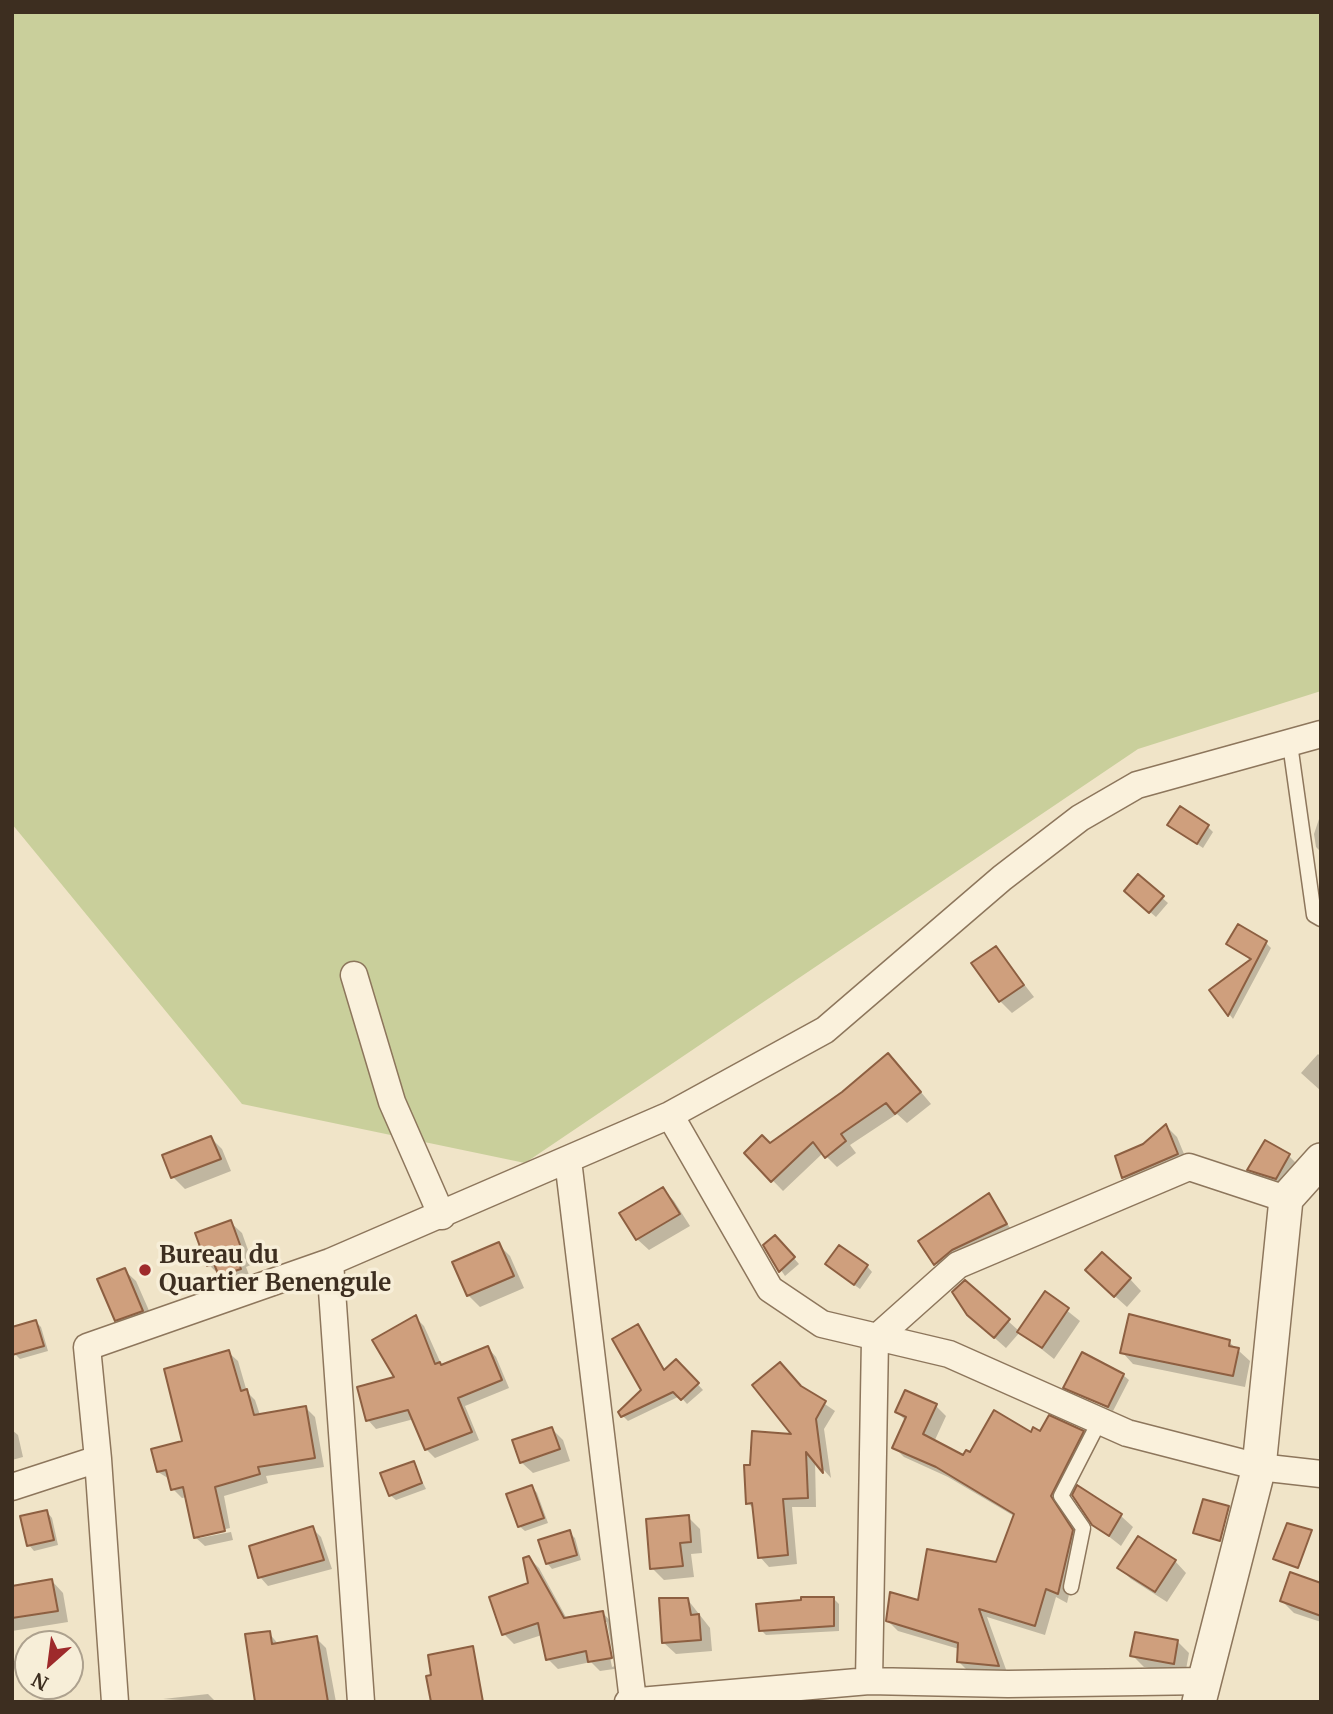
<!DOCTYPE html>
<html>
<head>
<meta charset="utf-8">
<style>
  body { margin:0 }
  #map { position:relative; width:1333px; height:1714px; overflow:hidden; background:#f0e4c8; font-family:Merriweather,serif }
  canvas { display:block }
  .frame { position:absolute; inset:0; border:14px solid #3d2e20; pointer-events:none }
  .north { position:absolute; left:14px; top:1630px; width:70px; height:70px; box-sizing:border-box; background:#f7eed8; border:2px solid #ada18e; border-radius:50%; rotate:208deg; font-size:19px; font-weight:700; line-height:28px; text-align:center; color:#3d2e20 }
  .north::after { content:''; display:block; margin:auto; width:24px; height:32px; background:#9e2a2b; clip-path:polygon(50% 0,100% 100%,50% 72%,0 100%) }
</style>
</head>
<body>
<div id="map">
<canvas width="1333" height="1714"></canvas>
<div class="frame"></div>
<div class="north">N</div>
</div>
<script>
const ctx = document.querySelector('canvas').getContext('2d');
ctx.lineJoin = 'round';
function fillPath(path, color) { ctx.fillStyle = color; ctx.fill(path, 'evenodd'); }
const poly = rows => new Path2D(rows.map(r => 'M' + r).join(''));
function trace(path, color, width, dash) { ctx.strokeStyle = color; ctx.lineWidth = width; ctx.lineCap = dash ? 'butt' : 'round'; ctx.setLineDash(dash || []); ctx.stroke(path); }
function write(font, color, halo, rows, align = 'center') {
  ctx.font = font + ' Merriweather,serif'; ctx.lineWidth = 7; ctx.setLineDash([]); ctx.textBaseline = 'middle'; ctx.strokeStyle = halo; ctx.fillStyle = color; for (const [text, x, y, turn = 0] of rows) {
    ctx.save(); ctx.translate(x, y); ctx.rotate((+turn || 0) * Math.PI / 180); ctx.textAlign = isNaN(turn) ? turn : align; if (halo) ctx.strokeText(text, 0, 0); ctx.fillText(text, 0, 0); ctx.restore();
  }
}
const green = poly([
  [12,12,1321,12,1321,691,1138,749,525,1163,242,1104,12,824]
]);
const shadow = poly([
  [1321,813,1321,852,1316,847,1314,834],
  [1169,825,1208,827,1213,832,1203,848],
  [1138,877,1168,903,1156,917,1131,896],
  [1266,943,1271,948,1233,1019,1211,990,1252,961,1228,944],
  [996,948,1034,997,1012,1013,1000,1001],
  [1318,1054,1321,1057,1321,1091,1301,1073],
  [899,1066,931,1104,907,1123,897,1114,850,1145,856,1153,837,1167,823,1153,783,1191,746,1153,770,1145],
  [1166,1126,1177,1137,1189,1166,1135,1189,1124,1177,1117,1157,1144,1146],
  [211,1138,222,1149,231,1171,185,1189,173,1177],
  [1289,1156,1300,1167,1287,1190,1261,1181,1250,1169],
  [663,1189,674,1201,690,1226,649,1250,637,1239],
  [989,1196,1014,1234,944,1273,920,1241],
  [230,1222,242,1233,253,1264,246,1267,251,1280,232,1287,209,1265],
  [775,1237,799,1264,785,1276,765,1246],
  [498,1244,510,1256,524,1288,480,1307,468,1295],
  [867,1266,872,1272,860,1289,833,1270],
  [124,1270,136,1281,154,1322,128,1331,116,1320],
  [1130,1279,1141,1291,1127,1307,1099,1282],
  [965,1282,1019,1331,1045,1293,1080,1321,1054,1359,1020,1332,1006,1348,981,1326],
  [415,1317,424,1326,442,1366,488,1348,496,1357,509,1388,465,1406,479,1440,435,1458,426,1449,414,1419,376,1429,368,1420,397,1379],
  [36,1322,41,1327,48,1351,20,1359,15,1354],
  [637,1326,665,1371,676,1361,703,1390,687,1404,680,1396,628,1421,623,1416,643,1391],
  [1229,1342,1250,1361,1245,1387,1133,1364,1122,1352],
  [228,1352,238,1361,247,1392,255,1400,260,1415,306,1408,315,1417,324,1467,266,1476,268,1483,224,1496,230,1528,200,1535,200,1538,231,1532,233,1540,205,1546,195,1537,187,1497,182,1498,173,1489,171,1480,158,1472,184,1442],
  [1123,1375,1129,1380,1113,1411,1066,1387],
  [803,1389,835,1411,824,1429,831,1478,815,1460,816,1507,792,1507,797,1564,769,1567,760,1557,754,1509,748,1503,751,1467,795,1436],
  [936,1406,946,1416,934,1442,964,1457,1031,1434,1083,1432,1092,1442,1060,1507,1082,1541,1067,1603,1056,1597,1045,1635,987,1617,1008,1675,968,1671,958,1661,959,1649,898,1631,888,1621,997,1564,1014,1516,948,1477,904,1457,894,1447,906,1421,897,1412],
  [552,1429,563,1440,570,1461,533,1473,521,1462],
  [12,1430,18,1435,23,1457,12,1460],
  [413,1463,426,1489,396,1500,390,1495],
  [532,1487,537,1493,548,1523,525,1531,519,1526],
  [1078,1488,1121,1516,1133,1527,1121,1546,1093,1524],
  [47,1512,52,1518,58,1545,34,1551,29,1545],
  [688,1517,700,1529,702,1553,691,1554,694,1577,664,1580,652,1568],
  [312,1528,321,1537,332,1569,268,1586,260,1577],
  [569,1532,575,1538,581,1560,552,1569,547,1563],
  [529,1558,539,1568,567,1619,603,1613,613,1624,621,1668,600,1671,591,1662,558,1669,548,1659,542,1635,514,1644,504,1634,531,1585],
  [603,1622,607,1622,615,1666,612,1667],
  [1175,1561,1186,1573,1167,1602,1131,1579,1119,1568],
  [52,1581,63,1593,68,1622,12,1631,12,1587],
  [1321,1585,1321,1622,1294,1613,1282,1601],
  [834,1599,839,1604,839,1631,766,1635,761,1630],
  [688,1600,710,1628,712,1651,676,1654,664,1643],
  [269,1633,279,1645,316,1638,326,1648,336,1702,257,1702],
  [1178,1642,1189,1653,1185,1675,1144,1667,1132,1655],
  [208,1694,216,1702,163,1699]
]);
const building = poly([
  [1180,806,1209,825,1197,844,1167,825,1180,806],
  [1138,874,1164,896,1149,913,1124,891,1138,874],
  [1238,924,1267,941,1228,1016,1209,990,1251,959,1226,944,1238,924],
  [996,946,1024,985,999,1002,971,963,996,946],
  [888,1053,921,1092,895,1114,886,1103,841,1134,846,1141,825,1158,813,1142,771,1182,744,1153,762,1135,770,1143,842,1092,888,1053],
  [1166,1124,1178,1154,1122,1178,1115,1156,1143,1144,1166,1124],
  [211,1136,221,1159,171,1178,162,1155,211,1136],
  [1265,1140,1290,1154,1276,1179,1247,1170,1265,1140],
  [663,1187,680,1214,636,1240,619,1213,663,1187],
  [989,1193,1007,1224,952,1250,934,1265,918,1241,989,1193],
  [231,1220,243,1253,236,1256,241,1269,219,1276,214,1264,207,1266,195,1233,231,1220],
  [775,1235,795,1257,779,1272,763,1245,775,1235],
  [499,1242,514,1276,467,1296,452,1262,499,1242],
  [839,1245,868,1265,854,1285,825,1264,839,1245],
  [1102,1252,1131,1278,1114,1297,1085,1270,1102,1252],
  [125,1268,143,1311,115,1321,97,1279,125,1268],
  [965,1280,1010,1319,994,1338,967,1315,952,1292,965,1280],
  [1045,1291,1069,1308,1042,1348,1017,1332,1045,1291],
  [1129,1314,1230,1340,1229,1346,1239,1348,1233,1376,1120,1353,1129,1314],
  [416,1315,435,1364,440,1362,441,1365,488,1346,502,1380,458,1398,472,1432,425,1450,408,1410,366,1421,357,1387,394,1377,372,1340,416,1315],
  [36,1320,44,1346,12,1355,12,1327,36,1320],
  [638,1324,664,1370,676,1359,699,1383,681,1400,673,1392,621,1417,618,1412,641,1390,612,1339,638,1324],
  [229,1350,241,1391,247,1389,254,1415,306,1406,315,1458,258,1467,260,1474,215,1487,225,1531,194,1538,183,1487,171,1490,166,1470,157,1472,151,1449,182,1441,164,1369,229,1350],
  [1082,1352,1124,1374,1108,1407,1063,1388,1082,1352],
  [780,1362,801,1386,826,1401,816,1419,823,1473,806,1452,808,1498,783,1499,788,1555,758,1558,752,1503,746,1504,744,1465,750,1465,752,1431,791,1434,752,1385,780,1362],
  [905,1390,937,1404,923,1434,963,1455,966,1450,970,1452,994,1410,1031,1432,1033,1427,1040,1431,1049,1415,1084,1431,1051,1496,1073,1530,1058,1594,1046,1589,1035,1626,979,1609,999,1666,957,1662,958,1643,886,1621,890,1592,918,1600,927,1549,996,1562,1014,1514,936,1467,892,1448,906,1417,895,1412,905,1390],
  [552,1427,560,1449,520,1463,512,1440,552,1427],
  [414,1461,422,1483,389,1496,380,1473,414,1461],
  [532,1485,544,1518,518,1527,506,1494,532,1485],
  [1077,1485,1122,1514,1109,1536,1092,1525,1072,1495,1077,1485],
  [1203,1499,1229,1506,1220,1541,1193,1533,1203,1499],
  [47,1510,54,1540,27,1546,20,1516,47,1510],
  [689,1515,691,1542,680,1543,683,1566,650,1569,646,1519,689,1515],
  [1287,1523,1312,1530,1298,1568,1273,1559,1287,1523],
  [313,1526,324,1560,258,1578,249,1546,313,1526],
  [570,1530,577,1555,546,1564,538,1540,570,1530],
  [1138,1536,1176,1560,1155,1592,1117,1568,1138,1536],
  [529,1556,564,1618,603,1611,612,1658,588,1662,586,1651,546,1660,538,1623,502,1635,489,1597,528,1583,523,1558,529,1556],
  [1290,1572,1321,1583,1321,1616,1280,1601,1290,1572],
  [52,1579,58,1611,12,1618,12,1586,52,1579],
  [801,1597,834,1597,834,1626,759,1631,756,1604,801,1600,801,1597],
  [659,1598,688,1598,691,1615,699,1614,701,1640,662,1643,659,1598],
  [270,1631,272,1644,317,1636,328,1702,255,1702,245,1634,270,1631],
  [1135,1632,1178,1640,1174,1664,1130,1656,1135,1632],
  [473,1646,483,1702,431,1702,426,1676,431,1675,428,1655,473,1646]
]);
const service = poly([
  [1290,744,1314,915,1321,919],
  [1071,1587,1083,1528,1061,1496,1100,1420]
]);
const minor = poly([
  [354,975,392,1102,442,1216],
  [670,1115,770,1289,822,1324,949,1354,1127,1433,1259,1467,1321,1474],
  [568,1160,633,1701],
  [330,1262,361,1702],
  [12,1487,98,1459],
  [869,1681,875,1339,958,1265,1189,1167,1286,1199],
  [115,1702,98,1459,87,1347,330,1262,670,1115,825,1030,1002,878,1080,818,1137,785,1321,734],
  [628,1702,869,1681,1008,1684,1206,1681]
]);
const tertiary = poly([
  [1199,1702,1259,1467,1286,1199,1321,1160]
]);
const markers = [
  [145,1270,7,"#9e2a2b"]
];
const poiNames = [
  ["Bureau du",159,1256],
  ["Quartier Benengule",159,1284]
];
fillPath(green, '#c9cf9b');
fillPath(shadow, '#0003');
fillPath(building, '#cf9f7d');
trace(building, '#8d5f41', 2);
trace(service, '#8d765c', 17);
trace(minor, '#8d765c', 29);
trace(tertiary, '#8d765c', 36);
trace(service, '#faf1dc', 14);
trace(minor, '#faf1dc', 26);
trace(tertiary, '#faf1dc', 33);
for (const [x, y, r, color] of markers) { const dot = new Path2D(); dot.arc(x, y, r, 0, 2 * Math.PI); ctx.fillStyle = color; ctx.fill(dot); trace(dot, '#f7eed8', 2.5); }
write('bold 24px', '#3d2e20', '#f7eed8', poiNames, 'left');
</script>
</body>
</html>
